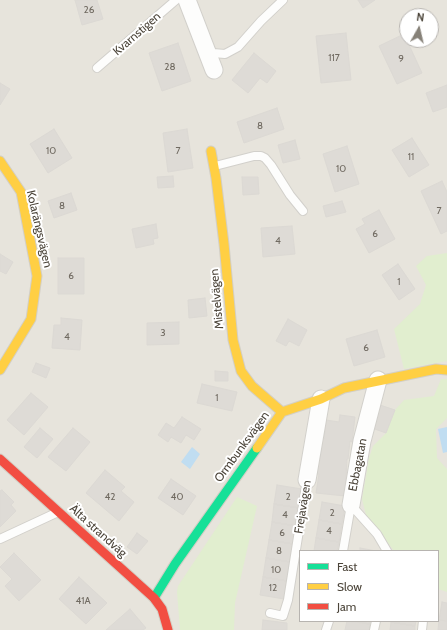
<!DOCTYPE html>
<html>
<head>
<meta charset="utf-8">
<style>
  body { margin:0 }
  #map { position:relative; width:447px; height:630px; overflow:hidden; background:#f4f2ee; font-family:Cabin,sans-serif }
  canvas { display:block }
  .legend { position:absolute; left:299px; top:550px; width:140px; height:72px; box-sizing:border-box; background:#fff; border:1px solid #b7b4b0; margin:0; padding:5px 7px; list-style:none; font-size:12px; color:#4b4439 }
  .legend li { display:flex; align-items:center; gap:8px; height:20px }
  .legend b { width:20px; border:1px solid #b7b4b0 }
  .north { position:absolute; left:399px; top:8px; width:40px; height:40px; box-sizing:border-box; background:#fff; border:1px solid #b7b4b0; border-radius:50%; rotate:8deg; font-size:11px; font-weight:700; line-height:16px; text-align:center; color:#4b4439 }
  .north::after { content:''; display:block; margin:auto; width:14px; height:18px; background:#868178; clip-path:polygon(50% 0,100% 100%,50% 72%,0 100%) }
</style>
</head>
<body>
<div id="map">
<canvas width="447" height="630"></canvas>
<ul class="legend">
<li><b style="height:5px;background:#16e098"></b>Fast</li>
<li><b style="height:5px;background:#ffcf43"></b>Slow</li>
<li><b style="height:5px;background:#f24e42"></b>Jam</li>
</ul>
<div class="north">N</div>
</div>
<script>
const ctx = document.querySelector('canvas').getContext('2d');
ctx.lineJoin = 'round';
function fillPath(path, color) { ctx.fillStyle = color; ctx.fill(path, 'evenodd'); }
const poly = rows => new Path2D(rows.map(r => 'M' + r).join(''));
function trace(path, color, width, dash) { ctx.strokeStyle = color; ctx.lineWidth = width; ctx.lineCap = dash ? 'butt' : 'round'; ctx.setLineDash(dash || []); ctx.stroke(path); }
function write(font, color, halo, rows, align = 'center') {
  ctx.font = font + ' Cabin,sans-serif'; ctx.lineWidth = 4; ctx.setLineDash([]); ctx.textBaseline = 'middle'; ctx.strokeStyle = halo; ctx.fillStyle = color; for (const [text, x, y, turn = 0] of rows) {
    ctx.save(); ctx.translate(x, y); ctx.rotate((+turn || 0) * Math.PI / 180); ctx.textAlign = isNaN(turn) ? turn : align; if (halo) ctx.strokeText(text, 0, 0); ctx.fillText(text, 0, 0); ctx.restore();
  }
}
const residential = poly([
  [0,0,447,0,447,630,0,630],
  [407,16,431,16,431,40,407,40],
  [300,551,438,551,438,621,300,621]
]);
const green = poly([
  [447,253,447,361,404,369,394,329,420,304,426,285,416,266,427,256],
  [441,379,447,379,447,418,436,429,437,458,447,469,447,592,438,589,438,551,394,551,366,515,362,499,369,458,373,446,386,433,395,410,404,400,434,396],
  [237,497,257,506,235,603,234,630,180,630,177,592,178,586]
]);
const water = poly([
  [447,427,447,452,443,453,438,429],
  [192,447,200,454,190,469,181,462]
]);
const building = poly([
  [75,0,97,0,103,19,82,25,75,0],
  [358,0,375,0,363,8,358,0],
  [346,33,351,80,321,83,316,36,346,33],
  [404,34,422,73,397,84,379,46,404,34],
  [178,43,191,81,162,91,149,53,178,43],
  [254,53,276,71,267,83,260,78,248,93,232,80,254,53],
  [0,83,10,89,0,105,0,83],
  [447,85,447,107,433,112,426,93,447,85],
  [277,108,284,129,244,143,237,122,277,108],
  [54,129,72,158,48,173,30,144,54,129],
  [187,129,193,168,168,172,163,133,187,129],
  [412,138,429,165,409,177,392,150,412,138],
  [295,140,300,159,283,163,278,145,295,140],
  [347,146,359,184,335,192,323,154,347,146],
  [173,176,174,187,158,188,157,177,173,176],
  [242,177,258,177,259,194,243,195,242,177],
  [442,181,447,192,447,231,441,234,421,191,442,181],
  [71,193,77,210,54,218,48,201,71,193],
  [342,201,346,212,326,217,323,206,342,201],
  [379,210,395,239,369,253,356,229,365,224,362,219,379,210],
  [156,224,158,238,153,239,154,244,136,248,132,229,156,224],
  [292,226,295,254,263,257,261,228,292,226],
  [0,254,13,262,6,274,0,271,0,254],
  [58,258,84,258,84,294,58,294,58,258],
  [398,264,415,289,399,300,382,275,398,264],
  [205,298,207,316,189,318,188,300,205,298],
  [61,318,82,320,80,350,52,348,54,325,61,325,61,318],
  [288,319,307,330,299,346,289,341,286,346,276,341,288,319],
  [179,322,179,344,147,345,147,323,179,322],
  [377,330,385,357,354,366,346,339,377,330],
  [36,363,50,368,46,378,32,372,36,363],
  [215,371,228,372,228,381,215,381,215,371],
  [202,384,237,392,232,411,197,403,202,384],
  [31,393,48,407,24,435,7,420,31,393],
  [380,405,395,410,386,433,372,428,380,405],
  [340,415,355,417,352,442,350,441,348,459,347,459,345,496,316,493,319,474,316,474,318,457,320,457,322,438,324,439,326,420,339,422,340,415],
  [182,417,201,429,194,440,186,435,181,443,171,437,168,442,158,435,166,423,174,428,182,417],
  [40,428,53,439,37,458,24,447,40,428],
  [73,428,90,442,66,471,48,457,73,428],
  [105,470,125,487,121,491,134,502,119,521,86,493,105,470],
  [171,479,196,496,183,515,158,498,171,479],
  [277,485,302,489,299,508,274,504,277,485],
  [2,490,14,502,11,505,16,511,0,527,0,491,2,490],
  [322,502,345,506,342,524,319,520,322,502],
  [274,504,299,508,296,526,272,522,274,504],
  [319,520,342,524,339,542,316,538,319,520],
  [272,522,296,526,293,544,269,540,272,522],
  [137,533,148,541,137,554,127,547,137,533],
  [316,538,339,542,337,551,314,551,316,538],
  [269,540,293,544,290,562,266,558,269,540],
  [360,548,376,551,360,551,360,548],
  [14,553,41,580,19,601,5,586,12,579,0,567,14,553],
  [266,558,290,562,287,581,263,577,266,558],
  [79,577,107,603,86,624,59,599,79,577],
  [263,577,287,581,284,599,260,595,263,577],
  [442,602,447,603,447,621,439,620,442,602],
  [130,609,146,628,143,630,106,630,130,609],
  [263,620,287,623,287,630,262,630,263,620],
  [439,620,447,621,447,630,438,630,439,620],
  [347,621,370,624,369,630,345,630,347,621],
  [354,621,370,621,370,624,354,621],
  [392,621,416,621,415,626,391,622,392,621],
  [391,622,415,626,415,630,390,630,391,622]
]);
const lane = poly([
  [208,47,213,53,225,54,238,47,261,21,283,0],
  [97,68,176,0],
  [215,166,254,156,261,156,265,158,271,165,290,195,303,211],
  [351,505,377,534,387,551],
  [0,539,56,513],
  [343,551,351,505],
  [270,613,283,616,288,600,307,480],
  [326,630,329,621],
  [374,630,376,621],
  [422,630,423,621]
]);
const street = poly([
  [187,0,214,70],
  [307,480,321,399],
  [351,505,362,441,378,380]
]);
const fast = poly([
  [154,598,175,564,257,448]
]);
const slow = poly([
  [211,151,216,178,224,244,233,340,241,371,252,386,282,412],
  [0,161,21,192,37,276,31,319,0,370],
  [257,448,282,412,321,399,344,388,436,369,447,370]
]);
const jam = poly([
  [0,459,154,598,162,609,168,630]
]);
const numberNames = [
  ["26",89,10],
  ["117",334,58],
  ["9",401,59],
  ["28",170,67],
  ["8",260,126],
  ["10",51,151],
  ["7",178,151],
  ["11",411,157],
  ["10",341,169],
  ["8",62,206],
  ["7",439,211],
  ["6",375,234],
  ["4",278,241],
  ["6",71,276],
  ["1",399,282],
  ["3",163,333],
  ["4",67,337],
  ["6",366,348],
  ["1",217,398],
  ["42",110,497],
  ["40",177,497],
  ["2",288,497],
  ["2",332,513],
  ["4",285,515],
  ["4",329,531],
  ["6",282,533],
  ["8",279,551],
  ["10",276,570],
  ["12",273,588],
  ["41A",83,601]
];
const streetNames = [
  ["Kvarnstigen",137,34,-41],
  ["Kolarängsvägen",39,229,77],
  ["Mistelvägen",217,299,-95],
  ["Ormbunksvägen",242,447,-54],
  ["Ebbagatan",358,465,-79],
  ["Frejavägen",303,507,-81],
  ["Älta strandväg",98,531,42]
];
fillPath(residential, '#e7e4dc');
fillPath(green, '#e1eecf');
fillPath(water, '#c0ddf1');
fillPath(building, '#dedbd6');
trace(building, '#dcd9d4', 1);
trace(lane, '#d2d0cb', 10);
trace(street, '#d2d0cb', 19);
trace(fast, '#d3cfc5', 11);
trace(slow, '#d3cfc5', 11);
trace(jam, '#d3cfc5', 11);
trace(lane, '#fdfdfc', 8);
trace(street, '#fdfdfc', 17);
trace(fast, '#16e098', 9);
trace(slow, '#ffcf43', 9);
trace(jam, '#f24e42', 9);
write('10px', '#706a61', null, numberNames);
write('12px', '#4b4439', '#fff', streetNames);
</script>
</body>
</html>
